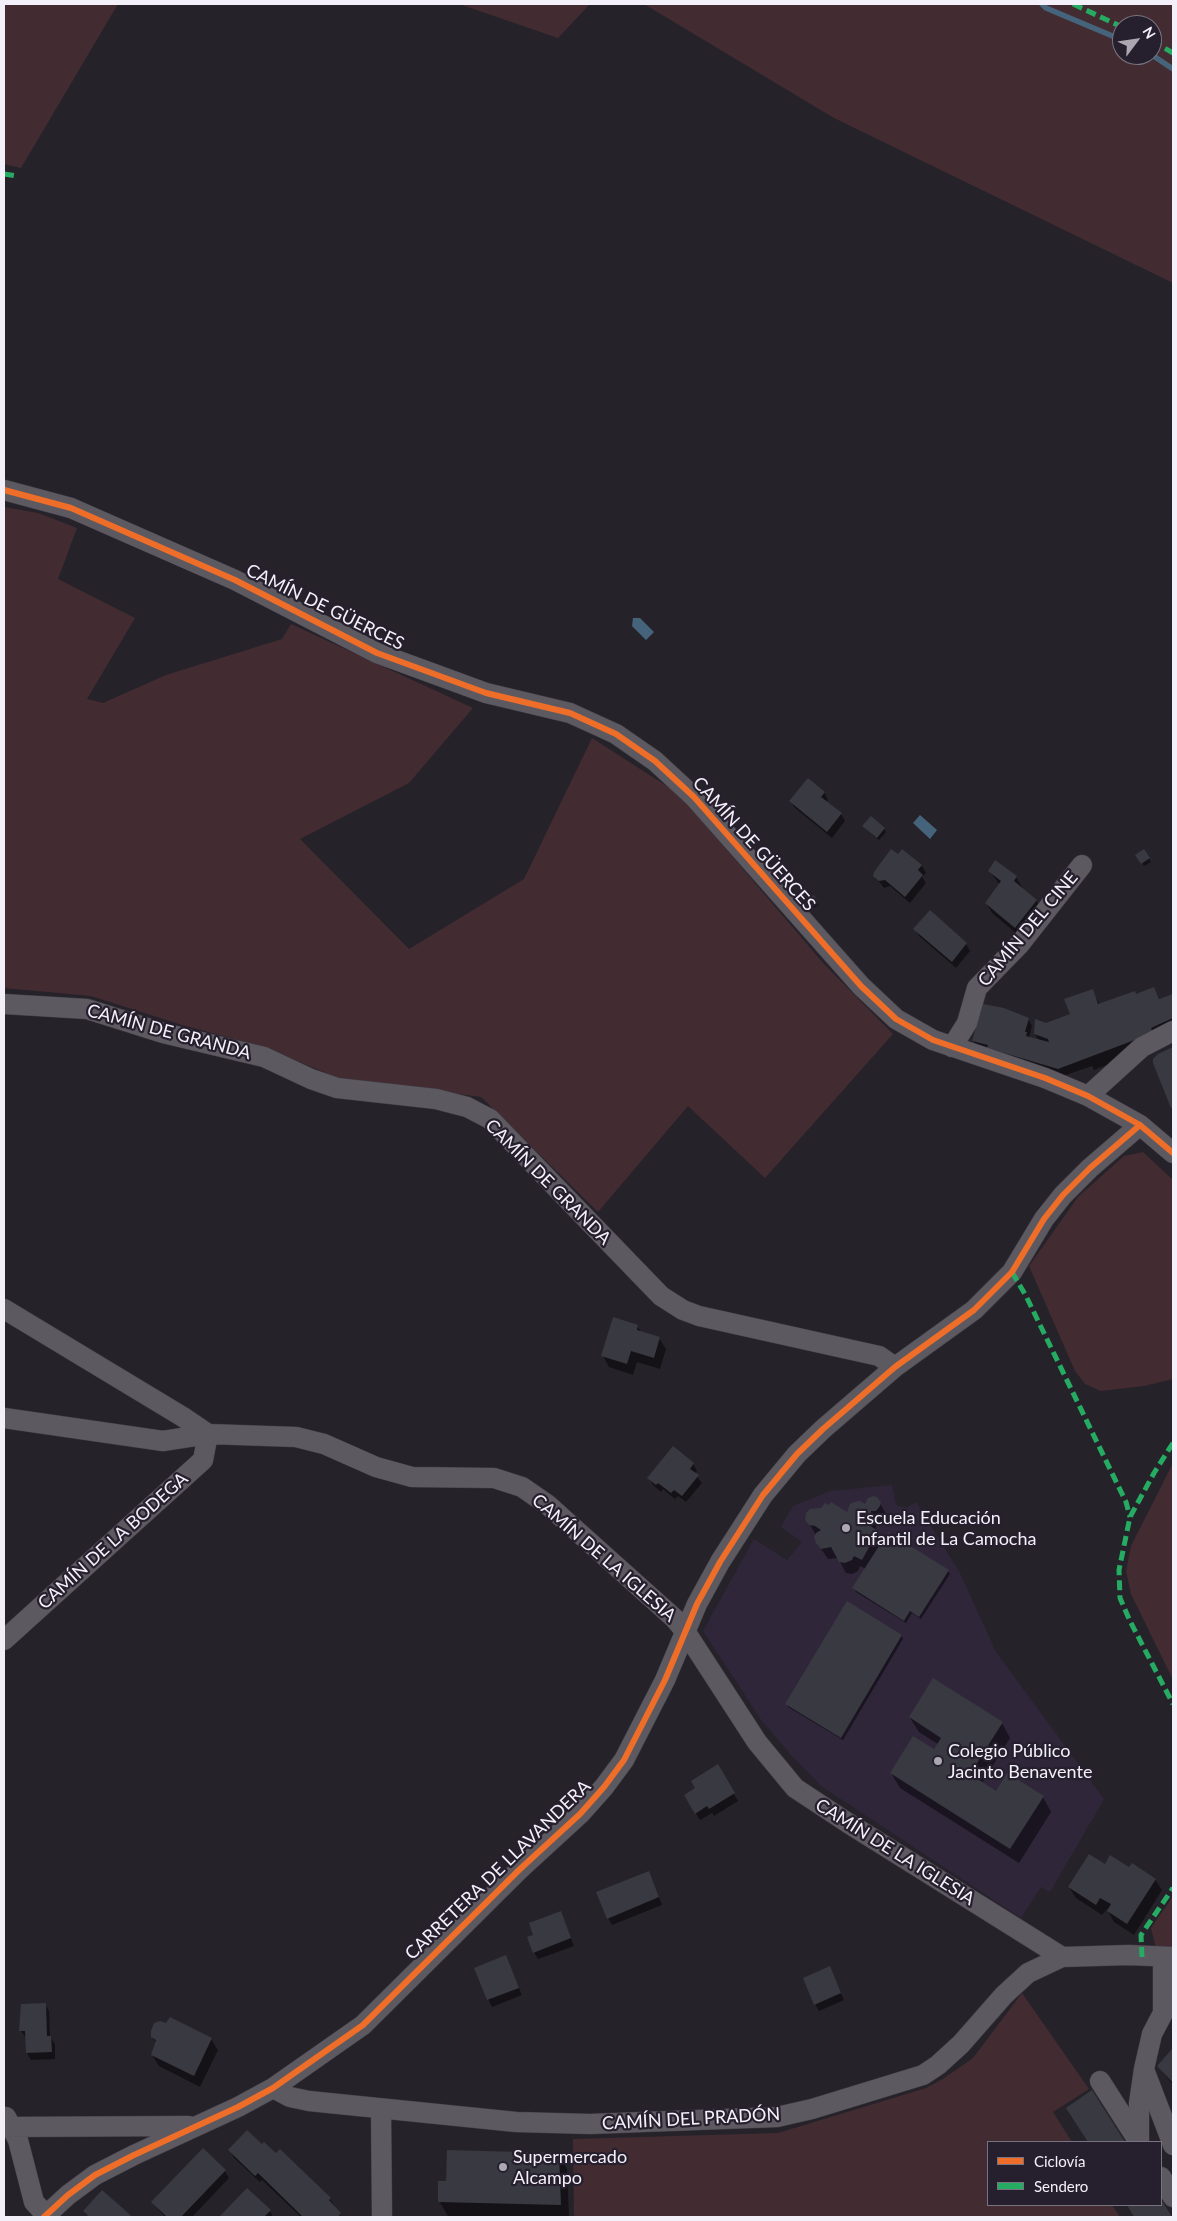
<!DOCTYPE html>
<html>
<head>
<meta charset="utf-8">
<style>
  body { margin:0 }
  #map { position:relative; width:1177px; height:2221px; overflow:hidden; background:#26222a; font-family:Lato,sans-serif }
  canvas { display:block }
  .frame { position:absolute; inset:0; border:5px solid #f4f0fa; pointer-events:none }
  .legend { position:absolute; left:987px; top:2141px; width:175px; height:65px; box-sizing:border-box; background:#261f2e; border:1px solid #787380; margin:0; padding:6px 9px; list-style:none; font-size:15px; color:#f4f0fa }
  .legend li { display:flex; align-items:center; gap:10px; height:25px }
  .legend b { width:25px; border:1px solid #787380 }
  .north { position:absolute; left:1112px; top:15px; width:50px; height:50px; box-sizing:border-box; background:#261f2e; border:1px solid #787380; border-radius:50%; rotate:59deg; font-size:14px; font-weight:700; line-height:20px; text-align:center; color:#f4f0fa }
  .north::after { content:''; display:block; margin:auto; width:18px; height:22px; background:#aca8b1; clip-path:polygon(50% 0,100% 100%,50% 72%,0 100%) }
</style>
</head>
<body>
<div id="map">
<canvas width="1177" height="2221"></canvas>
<div class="frame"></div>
<ul class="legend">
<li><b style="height:6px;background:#ee6e29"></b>Ciclovía</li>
<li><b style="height:6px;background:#26ab63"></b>Sendero</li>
</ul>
<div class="north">N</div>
</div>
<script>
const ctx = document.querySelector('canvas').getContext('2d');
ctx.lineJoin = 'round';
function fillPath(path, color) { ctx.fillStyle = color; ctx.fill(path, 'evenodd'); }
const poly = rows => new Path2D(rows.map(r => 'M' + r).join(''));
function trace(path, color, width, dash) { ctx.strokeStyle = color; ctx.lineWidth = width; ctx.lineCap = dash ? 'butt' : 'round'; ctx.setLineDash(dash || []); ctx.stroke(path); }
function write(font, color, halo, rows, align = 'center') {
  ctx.font = font + ' Lato,sans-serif'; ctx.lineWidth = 4.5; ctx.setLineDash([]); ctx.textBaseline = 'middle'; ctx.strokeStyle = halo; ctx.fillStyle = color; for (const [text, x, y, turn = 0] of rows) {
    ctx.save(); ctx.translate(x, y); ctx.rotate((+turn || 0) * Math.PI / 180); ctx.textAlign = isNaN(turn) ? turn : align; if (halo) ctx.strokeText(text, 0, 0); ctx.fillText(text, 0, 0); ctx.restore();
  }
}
const built = poly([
  [892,1485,896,1505,906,1508,916,1502,960,1573,996,1652,1104,1799,1050,1892,1041,1887,1021,1918,821,1786,792,1756,762,1721,703,1631,754,1539,787,1560,802,1542,781,1527,793,1506,831,1491]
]);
const green = poly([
  [4,4,118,4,21,168,4,164],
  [459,4,590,4,558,38],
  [644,4,1173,4,1173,283,834,118],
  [1122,25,1152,25,1152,55,1122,55],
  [4,507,38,513,77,528,58,579,135,618,87,699,103,703,166,675,282,639,291,624,473,708,409,783,300,839,409,949,524,879,592,738,679,794,824,964,893,1034,765,1178,688,1106,598,1212,481,1097,338,1078,264,1047,182,1025,91,996,4,988],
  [1143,1152,1173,1180,1173,1379,1144,1386,1101,1391,1085,1384,1075,1371,1029,1266,1078,1197,1124,1156],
  [1173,1463,1173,1680,1131,1594,1126,1571,1131,1546],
  [1173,1896,1173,1948,1156,1948,1151,1928],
  [1022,1993,1089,2089,1053,2112,1072,2142,988,2142,988,2205,1112,2205,1120,2217,574,2217,573,2139,778,2133,926,2088,943,2079,973,2058]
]);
const water = poly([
  [633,618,640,618,654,632,646,640,632,626],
  [920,815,937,830,930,839,913,823]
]);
const shadow = poly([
  [824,792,828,800,826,802,841,814,845,821,832,838,795,808,790,801],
  [866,829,884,829,886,832,879,840],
  [902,850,922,866,926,873,922,877,926,883,910,903,890,886,884,888,875,876],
  [1144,850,1151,862,1144,866,1137,855],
  [989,871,1016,877,1023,889,1036,900,1042,911,1022,938,993,914,986,903,1000,885],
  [814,896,819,905,814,908,808,899],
  [915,929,966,944,970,951,956,968,919,936],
  [1154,988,1160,1000,1173,995,1173,1027,1148,1049,1094,1070,1092,1066,1063,1076,977,1048,973,1041,1028,1019,1032,1026,1029,1038,1039,1041,1035,1034,1046,1025,1071,1015,1092,991,1100,1005,1136,996],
  [1173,1049,1173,1109,1154,1063,1158,1055],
  [637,1326,641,1332,659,1338,666,1349,660,1369,637,1362,633,1375,609,1367,603,1356],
  [673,1448,693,1464,697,1471,695,1474,702,1483,686,1502,678,1496,675,1499,663,1489,661,1492,653,1485,649,1478],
  [880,1503,886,1514,886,1518,882,1521,877,1522,875,1531,883,1542,948,1571,950,1574,921,1619,912,1613,906,1623,856,1592,854,1588,866,1569,860,1566,858,1571,852,1574,846,1573,838,1558,828,1559,817,1543,816,1535,807,1520,848,1513],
  [901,1635,903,1639,843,1740,788,1707,787,1704],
  [910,1718,1002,1723,1010,1738,982,1783,996,1792,1043,1797,1051,1812,1019,1863,900,1788,891,1773,934,1751,938,1744,919,1732],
  [717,1766,738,1801,714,1816,712,1813,700,1820,685,1796,697,1789],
  [1105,1865,1155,1879,1162,1890,1134,1935,1114,1922,1108,1911,1110,1909,1107,1909,1102,1915,1076,1898,1069,1887],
  [652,1879,662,1905,612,1925,608,1918],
  [564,1920,574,1946,538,1959,534,1952],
  [506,1957,522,1995,492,2007,488,1999],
  [830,1968,844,2000,819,2011,815,2004],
  [45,2004,49,2011,50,2037,55,2044,55,2059,31,2060,27,2053,26,2038,21,2031],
  [152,2036,211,2039,218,2050,200,2087,159,2066,152,2055,156,2043],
  [1173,2051,1173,2085,1158,2066],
  [262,2146,330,2199,342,2217,301,2217,262,2180,260,2182,234,2158,230,2150],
  [203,2150,225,2171,229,2178,192,2217,165,2217,152,2202],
  [558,2154,567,2169,569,2217,448,2216,439,2201,448,2183],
  [247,2190,270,2211,273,2217,220,2217],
  [1161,2202,1170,2217,1136,2217,1128,2205,1161,2205]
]);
const stream = poly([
  [1042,4,1046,8,1122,40],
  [1152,55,1173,69]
]);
const building = poly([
  [808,778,825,792,821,797,842,813,827,832,789,801],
  [871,816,885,828,877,838,862,826],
  [891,849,898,854,902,849,922,865,918,870,923,875,905,897,885,880,879,881,873,876,874,872],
  [1144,849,1150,858,1141,864,1135,855],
  [995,860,1017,876,1014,881,1037,900,1015,928,985,903,1001,881,988,871],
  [814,895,818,902,812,906,807,899],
  [930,910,967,943,952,962,913,929],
  [1154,987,1159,999,1173,994,1173,1018,1151,1028,1153,1033,1058,1069,987,1048,988,1045,972,1041,983,1004,1004,1008,1029,1018,1025,1032,1027,1032,1026,1036,1049,1042,1048,1039,1034,1034,1035,1019,1046,1023,1070,1014,1064,999,1093,989,1098,1004,1135,991,1136,994],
  [1173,1047,1173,1107,1171,1108,1153,1063,1153,1059,1158,1054],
  [613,1317,638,1325,637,1330,660,1337,654,1358,631,1351,627,1364,601,1356],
  [673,1446,694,1463,690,1469,699,1475,682,1496,674,1490,671,1493,658,1483,656,1485,647,1478],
  [873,1496,877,1497,881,1502,880,1506,876,1511,871,1511,871,1517,866,1523,878,1531,862,1560,854,1556,852,1560,845,1563,839,1562,831,1547,821,1549,816,1543,814,1537,816,1533,821,1530,815,1526,809,1525,805,1520,806,1513,810,1509,821,1508,825,1503,829,1505,831,1502,847,1512,850,1504,854,1502,860,1501,865,1504,868,1498],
  [888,1532,949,1570,919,1617,910,1611,904,1621,852,1588],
  [847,1601,902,1635,841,1738,785,1704],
  [933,1678,1003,1722,970,1774,996,1791,1007,1773,1044,1796,1010,1849,890,1773,913,1736,934,1749,941,1738,909,1717],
  [718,1764,735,1793,709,1809,707,1806,695,1814,684,1795,695,1788,691,1781],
  [1089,1854,1105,1864,1110,1855,1129,1867,1132,1863,1156,1879,1127,1924,1107,1911,1111,1904,1100,1898,1096,1905,1068,1887],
  [649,1871,659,1897,607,1919,596,1892],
  [561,1911,571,1938,533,1953,527,1937,533,1935,529,1923],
  [506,1955,519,1988,487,2000,474,1968],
  [830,1966,841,1993,814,2005,803,1978],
  [46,2003,47,2036,51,2036,52,2052,26,2053,25,2031,19,2031,21,2004],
  [170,2017,212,2038,194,2076,151,2055,156,2040,151,2037,151,2031,154,2023,160,2021,166,2023],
  [1173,2048,1173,2083,1157,2066],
  [1092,2090,1125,2142,1088,2142,1066,2108],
  [247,2130,262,2144,264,2142,276,2153,280,2149,331,2198,329,2200,341,2213,339,2215,342,2217,303,2217,258,2173,255,2176,228,2150],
  [203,2148,226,2170,181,2217,167,2217,151,2202],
  [447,2150,559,2153,561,2205,438,2202,438,2181,446,2181],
  [247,2188,271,2210,264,2217,219,2217],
  [102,2190,127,2212,132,2217,86,2217,88,2215,83,2211],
  [1161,2199,1172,2217,1134,2217,1127,2205,1161,2205]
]);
const street = poly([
  [4,490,71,508,235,580,377,653,486,693,570,713,616,734,655,761,694,797,861,986,896,1019,933,1040,1045,1078,1088,1096,1140,1125,1173,1153],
  [4,1004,87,1009,163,1033,264,1057,311,1079,337,1088,436,1099,467,1107,490,1119,661,1296,683,1310,699,1316,879,1356,895,1367],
  [952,1047,967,1023,977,988,1019,945,1082,865],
  [1088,1096,1142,1047,1173,1031],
  [4,1309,183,1417,208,1434],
  [4,1418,163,1441,208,1434,296,1437,324,1444,376,1467,412,1477,494,1478,522,1487,548,1505,674,1618,685,1631,757,1742,795,1788,848,1823,1062,1957,1129,1955,1173,1957],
  [4,1640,203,1460,208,1434],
  [1145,2072,1173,2145],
  [1100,2081,1139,2142],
  [273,2088,290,2097,309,2101,516,2122,590,2124,777,2117,812,2109,923,2075,938,2065,961,2044,1004,1995,1028,1973,1062,1957],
  [381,2109,382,2217],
  [6,2117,18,2140,34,2202,46,2215],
  [4,2127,189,2126],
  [1139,2142,1139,2103,1144,2069,1152,2034,1163,2013,1163,1957],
  [1161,2177,1173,2197],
  [44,2217,68,2195,95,2175,134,2155,238,2107,273,2088,363,2025,519,1870,580,1814,604,1787,624,1760,665,1680,697,1604,720,1562,763,1495,797,1454,823,1429,895,1367,974,1310,1012,1272,1044,1219,1063,1195,1090,1168,1140,1125]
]);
const quiet = poly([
  [1073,4,1122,27],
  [1152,41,1173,53],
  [4,174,17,176],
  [1012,1272,1026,1296,1126,1502,1130,1517],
  [1173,1443,1154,1473,1130,1517,1119,1570,1120,1598,1130,1621,1173,1704],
  [1142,1957,1141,1935,1173,1888]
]);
const cycleway = poly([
  [4,490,71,508,235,580,377,653,486,693,570,713,616,734,655,761,694,797,861,986,896,1019,933,1040,1045,1078,1088,1096,1140,1125,1173,1153],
  [44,2217,68,2195,95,2175,134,2155,238,2107,273,2088,363,2025,519,1870,580,1814,604,1787,624,1760,665,1680,697,1604,720,1562,763,1495,797,1454,823,1429,895,1367,974,1310,1012,1272,1044,1219,1063,1195,1090,1168,1140,1125]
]);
const markers = [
  [846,1528,5,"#aca8b1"],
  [938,1761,5,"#aca8b1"],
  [503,2167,5,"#aca8b1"]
];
const streetNames = [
  ["CAMÍN DE GÜERCES",325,607,26],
  ["CAMÍN DE GÜERCES",754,844,48],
  ["CAMÍN DEL CINE",1028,929,-50],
  ["CAMÍN DE GRANDA",169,1032,15],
  ["CAMÍN DE GRANDA",548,1182,45],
  ["CAMÍN DE LA BODEGA",113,1541,-42],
  ["CAMÍN DE LA IGLESIA",604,1558,41],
  ["CAMÍN DE LA IGLESIA",895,1852,32],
  ["CARRETERA DE LLAVANDERA",498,1870,-44],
  ["CAMÍN DEL PRADÓN",691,2119,-3]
];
const poiNames = [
  ["Escuela Educación",856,1518],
  ["Infantil de La Camocha",856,1539],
  ["Colegio Público",948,1751],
  ["Jacinto Benavente",948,1772],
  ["Supermercado",513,2157],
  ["Alcampo",513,2178]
];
fillPath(built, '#2f263a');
fillPath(green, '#422c31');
fillPath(water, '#45647b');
fillPath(shadow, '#0007');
trace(stream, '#45647b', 5.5);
fillPath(building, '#393942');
trace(street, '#403d45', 21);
trace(street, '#5c5960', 20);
trace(quiet, '#26ab63', 5, [10, 5]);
trace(cycleway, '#ee6e29', 6);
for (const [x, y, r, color] of markers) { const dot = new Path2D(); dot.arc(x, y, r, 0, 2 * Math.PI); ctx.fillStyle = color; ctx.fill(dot); trace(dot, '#261f2e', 2); }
write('18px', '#f4f0fa', '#261f2e', streetNames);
write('18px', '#f4f0fa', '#261f2e', poiNames, 'left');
</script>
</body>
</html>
